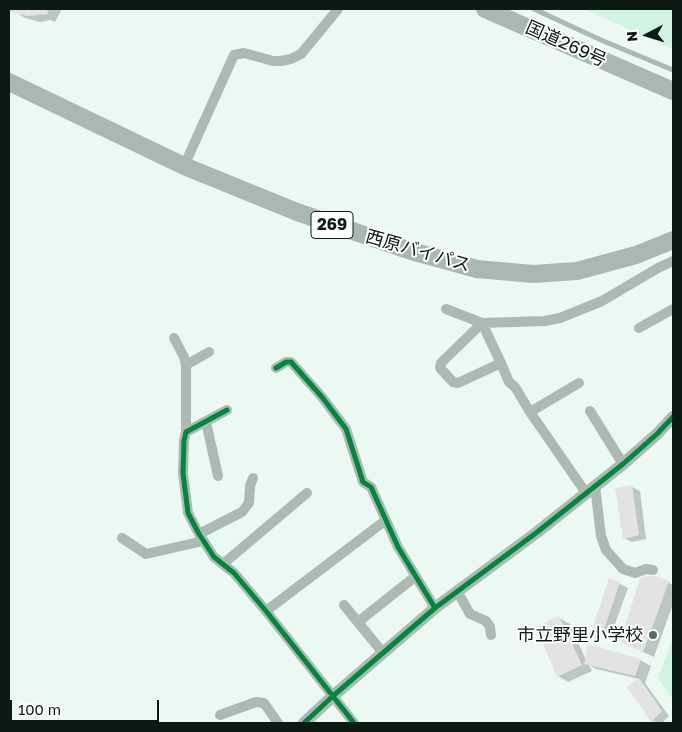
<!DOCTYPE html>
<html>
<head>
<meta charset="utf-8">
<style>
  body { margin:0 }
  #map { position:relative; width:682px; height:732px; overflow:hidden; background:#ecf9f3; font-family:"Golos Text",sans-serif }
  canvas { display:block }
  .frame { position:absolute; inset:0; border:10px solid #0b1a13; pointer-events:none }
  .north { position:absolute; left:622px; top:10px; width:50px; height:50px; -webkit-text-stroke:4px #fff; paint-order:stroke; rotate:265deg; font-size:14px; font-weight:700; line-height:20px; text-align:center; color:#0b1a13 }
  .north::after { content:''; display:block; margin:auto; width:18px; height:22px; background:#0b1a13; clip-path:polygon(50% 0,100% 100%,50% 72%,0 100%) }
  .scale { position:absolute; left:10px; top:700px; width:149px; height:22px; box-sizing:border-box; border:2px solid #0b1a13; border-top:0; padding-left:6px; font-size:15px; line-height:18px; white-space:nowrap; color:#0b1a13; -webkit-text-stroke:4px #fff; paint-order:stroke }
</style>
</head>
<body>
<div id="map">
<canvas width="682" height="732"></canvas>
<div class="frame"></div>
<div class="north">N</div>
<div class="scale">100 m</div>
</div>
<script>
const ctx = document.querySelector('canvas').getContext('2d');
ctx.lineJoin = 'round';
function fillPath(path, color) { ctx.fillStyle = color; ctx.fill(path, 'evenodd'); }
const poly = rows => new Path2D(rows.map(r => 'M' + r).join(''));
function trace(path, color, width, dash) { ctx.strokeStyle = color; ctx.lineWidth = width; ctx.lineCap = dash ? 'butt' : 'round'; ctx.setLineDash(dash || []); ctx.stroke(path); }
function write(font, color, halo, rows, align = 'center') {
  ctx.font = font + ' "Golos Text","Noto Sans JP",sans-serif'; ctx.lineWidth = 4; ctx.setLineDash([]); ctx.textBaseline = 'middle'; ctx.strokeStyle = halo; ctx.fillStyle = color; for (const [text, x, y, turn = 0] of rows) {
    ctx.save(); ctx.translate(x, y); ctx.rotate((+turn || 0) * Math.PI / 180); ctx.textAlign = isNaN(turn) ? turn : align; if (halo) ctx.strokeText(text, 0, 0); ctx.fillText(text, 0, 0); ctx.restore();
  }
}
const green = poly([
  [584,9,673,9,673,49],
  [673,638,673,700,658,678]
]);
const shadow = poly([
  [10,9,62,9,55,22,50,20,40,22,25,18],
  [632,487,640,491,646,539,632,542,624,538],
  [610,579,628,588,610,638,601,634],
  [668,582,673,585,673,604,654,657,621,642],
  [559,618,570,624,586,660,640,660,651,666,645,683,669,716,662,723,652,721,629,687,639,679,596,669,589,665,592,671,568,682,558,676]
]);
const building = poly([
  [10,9,47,9,48,14,28,16,10,12],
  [632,485,639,535,623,539,615,488],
  [647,576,655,576,669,581,643,652,620,642,640,578],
  [609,578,620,582,602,635,592,630],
  [559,616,582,665,557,677,536,627],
  [588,644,641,659,635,676,584,664],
  [639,678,662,711,651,722,627,687]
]);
const service = poly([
  [534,9,601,40,673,70]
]);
const minor = poly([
  [184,166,234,55,244,53,273,61,281,61,291,59,301,54,338,9],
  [446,309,482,323,545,321,560,318,602,301,658,268,673,261],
  [639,328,673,309],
  [174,338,184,357,186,365],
  [501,363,458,383,453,382,440,368,441,363,482,323,501,363,509,382,515,387,530,412],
  [276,368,286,362,291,362,322,397,346,429,363,482,371,487,398,547,435,608],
  [579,383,530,412,586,493],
  [227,410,186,432,184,441,183,473,188,513,199,534,214,557,234,573,266,611,354,723],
  [590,411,623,464],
  [206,422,218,476],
  [186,432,186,365,209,352],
  [595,486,601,536,606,550,623,569,635,573,646,569,653,570],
  [199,534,242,512,249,503,250,486,253,478],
  [122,538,146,554,203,541],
  [223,564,307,493],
  [457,591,470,614,486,621,490,627,491,635],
  [344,605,383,653],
  [266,611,386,520],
  [358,622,416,576],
  [220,715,256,702,264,703,278,723]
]);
const tertiary = poly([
  [304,723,333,696,435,608,536,533,623,464,657,434,673,417]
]);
const trunk = poly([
  [485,9,673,91],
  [9,82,184,166,297,212,411,251,477,269,533,274,577,271,636,255,673,240]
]);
const cycleway = poly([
  [276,368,286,362,291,362,322,397,346,429,363,482,371,487,398,547,435,608],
  [227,410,186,432,184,441,183,473,188,513,199,534,214,557,234,573,266,611,354,723],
  [304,723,333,696,435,608,536,533,623,464,657,434,673,417]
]);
const markers = [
  [653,635,5,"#5a6861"]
];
const shields = [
  [332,225,42]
];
const shieldNames = [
  ["269",332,225]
];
const streetNames = [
  ["国道269号",566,44,24],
  ["西原バイパス",418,251,16]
];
const poiNames = [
  ["市立野里小学校",643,635]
];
fillPath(green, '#d0f3e2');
fillPath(shadow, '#0003');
fillPath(building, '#e4e3e3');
trace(service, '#adb9b3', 5);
trace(minor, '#adb9b3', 10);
trace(tertiary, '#adb9b3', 12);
trace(trunk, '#aab8b2', 18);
trace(cycleway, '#00873e', 5);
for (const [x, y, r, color] of markers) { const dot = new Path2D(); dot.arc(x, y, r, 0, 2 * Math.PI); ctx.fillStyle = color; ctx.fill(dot); trace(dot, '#fff', 2); }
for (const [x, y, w] of shields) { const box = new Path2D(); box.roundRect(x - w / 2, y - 13.5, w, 27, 4); ctx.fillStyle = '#fff'; ctx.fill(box); trace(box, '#0b1a13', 1); }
write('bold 16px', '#0b1a13', null, shieldNames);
write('18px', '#0b1a13', '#fff', streetNames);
write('18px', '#0b1a13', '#fff', poiNames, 'right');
</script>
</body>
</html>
